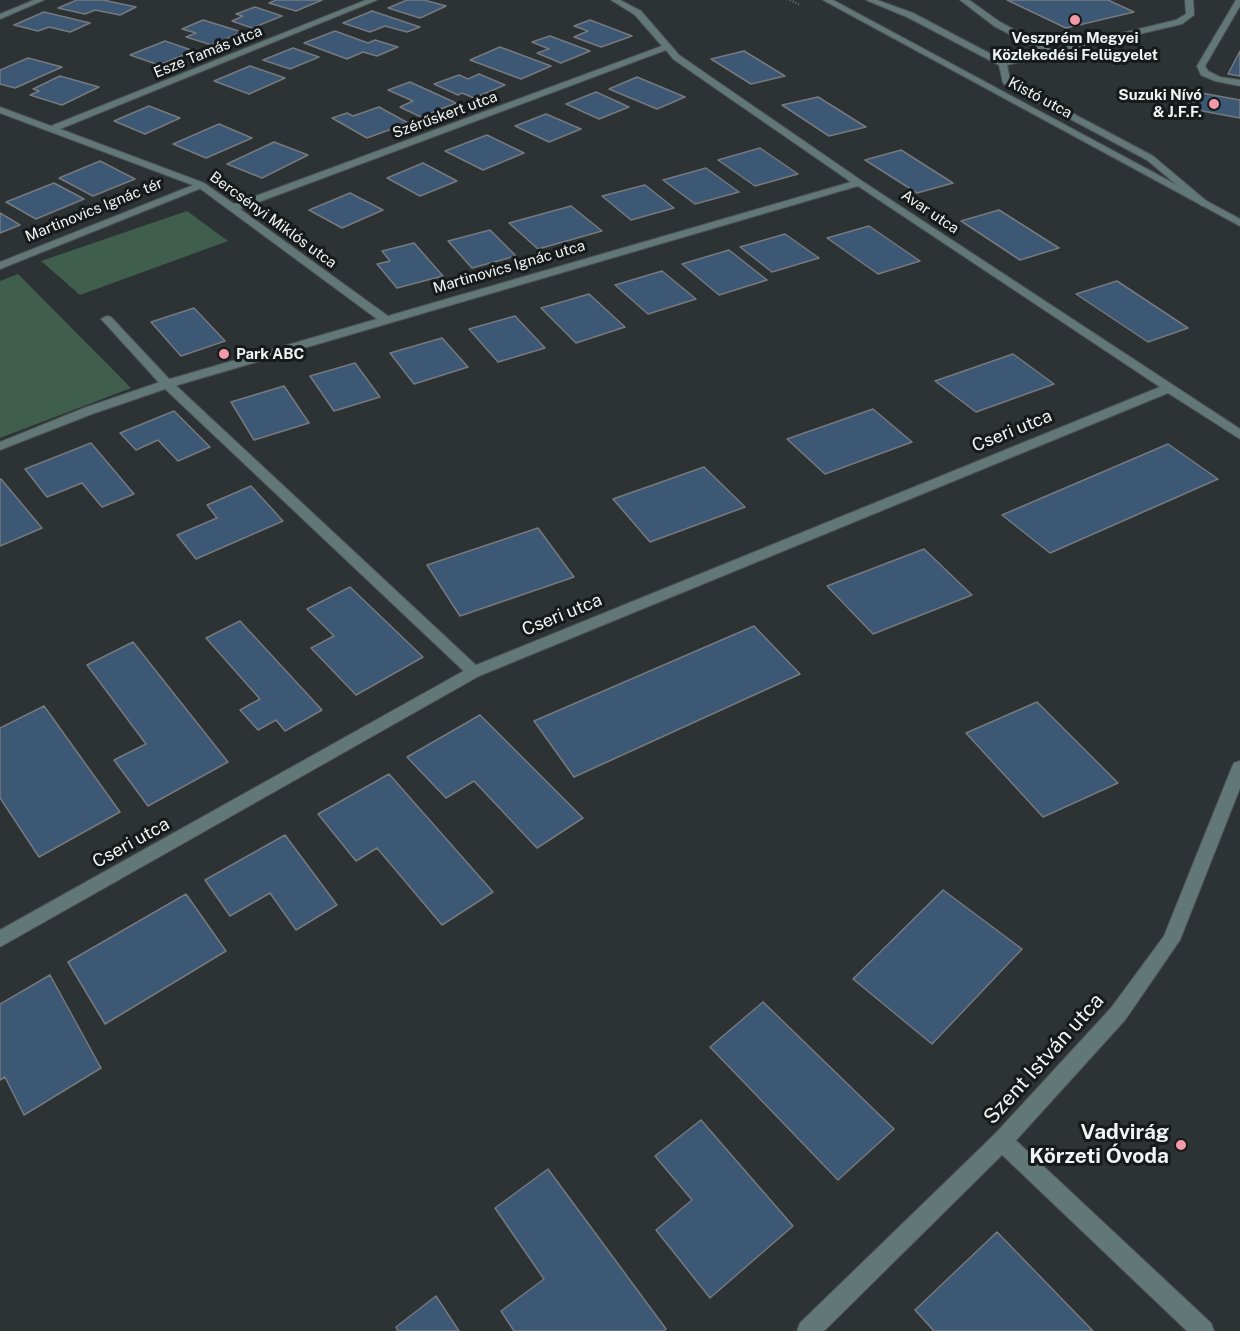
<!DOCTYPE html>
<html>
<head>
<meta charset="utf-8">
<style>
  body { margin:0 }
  canvas { display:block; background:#2d3234 }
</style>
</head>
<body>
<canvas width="1240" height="1331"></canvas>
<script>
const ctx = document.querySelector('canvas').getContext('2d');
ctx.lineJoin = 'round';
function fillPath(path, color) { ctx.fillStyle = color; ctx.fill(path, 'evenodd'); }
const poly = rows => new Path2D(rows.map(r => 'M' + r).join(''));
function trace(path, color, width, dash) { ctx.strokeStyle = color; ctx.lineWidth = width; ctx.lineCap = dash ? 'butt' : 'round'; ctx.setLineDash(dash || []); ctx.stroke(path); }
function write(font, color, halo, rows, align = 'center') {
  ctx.font = font + ' "Public Sans",sans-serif'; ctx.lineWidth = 6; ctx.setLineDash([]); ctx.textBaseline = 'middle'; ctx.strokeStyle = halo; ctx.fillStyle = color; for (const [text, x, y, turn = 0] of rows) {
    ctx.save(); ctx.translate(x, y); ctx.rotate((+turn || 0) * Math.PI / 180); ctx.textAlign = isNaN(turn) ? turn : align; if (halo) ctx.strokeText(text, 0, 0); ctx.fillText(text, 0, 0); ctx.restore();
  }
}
const green = poly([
  [187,211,228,241,80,295,41,261],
  [18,274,131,388,0,438,0,281]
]);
const building = poly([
  [77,0,103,0,136,7,120,15,95,10,85,14,58,8,77,0],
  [276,0,322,0,296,11,269,3,276,0],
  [407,0,424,0,446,6,420,18,388,8,407,0],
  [1007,0,1108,0,1134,12,1066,28,1007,0],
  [255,7,282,16,252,28,232,21,243,16,236,14,255,7],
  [372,11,420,27,407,32,385,26,370,32,343,23,372,11],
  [44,12,90,23,70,32,49,27,38,31,14,25,44,12],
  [203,20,242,32,212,45,186,37,196,33,182,29,203,20],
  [590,20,632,36,601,47,574,37,588,31,574,26,590,20],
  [335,31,368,43,375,40,398,47,377,56,363,52,347,59,304,43,335,31],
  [550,36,590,51,561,63,537,53,549,49,532,42,550,36],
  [165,41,194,51,159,65,130,55,165,41],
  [500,47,551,66,521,79,470,60,500,47],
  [293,48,319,57,290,69,263,60,293,48],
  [744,51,785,76,751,84,711,59,744,51],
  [1240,51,1240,76,1228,74,1240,51],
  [28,58,62,67,15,88,0,84,0,70,28,58],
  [250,66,285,78,249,94,214,81,250,66],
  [479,74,505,85,474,98,462,93,458,95,434,84,459,75,468,79,479,74],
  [60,76,99,87,62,105,30,95,39,91,33,89,60,76],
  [637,77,685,97,657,109,609,89,637,77],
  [410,82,456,103,421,117,400,107,413,101,388,90,410,82],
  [596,92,629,107,599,119,566,104,596,92],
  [1196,92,1240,100,1240,118,1186,108,1196,92],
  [818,97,866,127,829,136,782,105,818,97],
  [149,106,180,118,145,134,114,121,149,106],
  [379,107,408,123,367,138,332,118,347,113,353,116,379,107],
  [546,114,581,129,549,142,515,126,546,114],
  [219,124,252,138,206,158,173,144,219,124],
  [487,135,524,153,483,170,445,151,487,135],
  [274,142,308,155,262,178,227,164,274,142],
  [760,148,798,174,755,186,718,160,760,148],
  [901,150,953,183,917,193,865,160,901,150],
  [100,161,135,179,93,196,59,178,100,161],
  [423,163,457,181,420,196,387,178,423,163],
  [706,168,739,192,695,204,663,180,706,168],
  [54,183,84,199,36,219,6,202,54,183],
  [645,185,674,208,631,220,602,196,645,185],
  [350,193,383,210,342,228,309,210,350,193],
  [571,206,602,231,538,249,509,223,571,206],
  [999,210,1059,248,1020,260,961,221,999,210],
  [0,213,20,225,0,233,0,213],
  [869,226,920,261,878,274,827,238,869,226],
  [490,230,516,256,472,268,448,241,490,230],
  [785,234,819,258,772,272,740,247,785,234],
  [414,243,443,276,397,288,377,264,390,261,382,251,414,243],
  [729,250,767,280,719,295,682,264,729,250],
  [662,271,696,299,648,314,615,285,662,271],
  [1117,281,1188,328,1148,342,1076,294,1117,281],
  [589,294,625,327,576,343,541,308,589,294],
  [194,308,225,341,181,356,151,322,194,308],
  [515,316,545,348,498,362,469,329,515,316],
  [442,338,468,367,414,384,390,353,442,338],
  [1013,354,1054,384,976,412,935,381,1013,354],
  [355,363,380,397,334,411,310,376,355,363],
  [284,386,309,423,254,440,231,402,284,386],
  [873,409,912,442,825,474,787,439,873,409],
  [174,411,210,447,178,461,158,440,136,450,120,433,174,411],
  [91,443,134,494,102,507,82,483,47,497,25,469,91,443],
  [1168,444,1218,479,1050,553,1002,515,1168,444],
  [704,467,745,507,650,542,613,499,704,467],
  [1,479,42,528,0,546,0,480,1,479],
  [251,486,283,521,196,559,177,535,217,518,207,505,251,486],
  [538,528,574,577,460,616,427,565,538,528],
  [924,549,972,595,873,634,827,586,924,549],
  [350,587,423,657,356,695,311,648,334,636,307,609,350,587],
  [240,621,322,710,285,731,276,720,258,730,240,710,260,699,206,638,240,621],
  [754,626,800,674,574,777,534,721,754,626],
  [133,642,228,762,148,806,114,760,146,744,87,665,133,642],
  [1037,702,1118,783,1043,817,966,733,1037,702],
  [44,706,120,812,39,857,0,798,0,728,44,706],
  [480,715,583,818,537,848,474,781,446,798,407,757,480,715],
  [389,774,493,892,442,925,377,848,356,861,318,814,389,774],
  [285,835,337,905,296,930,270,893,230,916,205,880,285,835],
  [943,890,1022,949,932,1044,853,979,943,890],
  [186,894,226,951,105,1024,68,962,186,894],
  [50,975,101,1068,24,1115,5,1077,0,1080,0,1004,50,975],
  [763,1002,894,1129,838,1180,710,1047,763,1002],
  [701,1120,793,1226,710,1298,656,1230,692,1200,655,1156,701,1120],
  [548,1169,666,1329,664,1331,514,1331,501,1311,544,1279,495,1208,548,1169],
  [997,1232,1093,1331,934,1331,915,1310,997,1232],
  [436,1296,459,1331,398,1331,396,1327,436,1296]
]);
const path = poly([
  [790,0,800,5]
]);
const service = poly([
  [866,0,877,0,913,13,1004,61,1044,52,994,26,960,0,969,0,1000,22,1052,50,1176,20,1186,14,1185,0,1193,0,1194,15,1182,24,1007,65,1010,80,1153,156,1210,204,1202,206,1147,160,1003,83,999,65,907,17,866,0],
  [1236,0,1240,0,1240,6,1205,66,1208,71,1220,77,1240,80,1240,86,1215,81,1201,75,1197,66,1236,0],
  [201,182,206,185,204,187,0,269,0,262,201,182],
  [107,316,111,317,171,381,479,668,482,672,479,676,469,676,163,387,103,321,101,319,107,316],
  [1002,1131,1009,1134,1211,1323,1214,1331,1187,1331,995,1148,992,1141,995,1134,1002,1131]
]);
const minor = poly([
  [34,0,44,0,0,19,0,14,34,0],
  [366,0,377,0,60,129,204,183,234,204,662,46,635,15,611,0,620,0,641,11,679,55,862,181,1240,429,1240,439,1168,393,479,676,0,947,0,930,469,668,1160,387,858,186,171,387,92,414,0,450,0,442,84,408,163,381,377,319,198,187,0,113,0,107,51,126,366,0],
  [666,50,673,59,851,182,388,316,240,209,666,50],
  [823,0,833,0,1240,219,1240,226,823,0]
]);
const tertiary = poly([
  [1240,761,1240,788,1180,940,1125,1020,1009,1148,824,1331,797,1331,800,1323,995,1134,1111,1008,1164,936,1232,767,1234,763,1240,761]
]);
const markers = [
  [1075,20,6,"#f39aa9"],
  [1214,104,6,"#f39aa9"],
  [224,354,6,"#f39aa9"],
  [1181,1145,6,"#f39aa9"]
];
const farPoinames = [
  ["Veszprém Megyei",1075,38],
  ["Közlekedési Felügyelet",1075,55],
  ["Suzuki Nívó",1202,95,"right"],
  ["& J.F.F.",1202,112,"right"],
  ["Park ABC",236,354,"left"]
];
const farStreetnames = [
  ["Esze Tamás utca",208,52,-22],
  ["Kistó utca",1040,98,28],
  ["Szérűskert utca",445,115,-20],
  ["Martinovics Ignác tér",94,210,-22],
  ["Avar utca",930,212,34],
  ["Bercsényi Miklós utca",273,220,36],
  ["Martinovics Ignác utca",509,267,-16]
];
const streetNames = [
  ["Cseri utca",1012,431,-22],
  ["Cseri utca",562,615,-22],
  ["Cseri utca",131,843,-29]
];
const nearStreetnames = [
  ["Szent István utca",1044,1059,-48]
];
const nearPoinames = [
  ["Vadvirág",1169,1133],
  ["Körzeti Óvoda",1169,1157]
];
fillPath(green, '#405e4d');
fillPath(building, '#3c5875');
trace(building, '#76797d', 1.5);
trace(service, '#4c5153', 2);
trace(minor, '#4c5153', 2);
trace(tertiary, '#4c5153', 2);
trace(path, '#767a7c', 2, [1, 2]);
fillPath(service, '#627876');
fillPath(minor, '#627876');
fillPath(tertiary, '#627876');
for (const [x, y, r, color] of markers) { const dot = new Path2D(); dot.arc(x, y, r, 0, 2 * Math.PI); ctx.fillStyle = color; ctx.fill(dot); trace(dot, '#171a1a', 2); }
write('bold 15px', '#f1f4f5', '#171a1a', farPoinames);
write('15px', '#f1f4f5', '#171a1a', farStreetnames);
write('18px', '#f1f4f5', '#171a1a', streetNames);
write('21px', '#f1f4f5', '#171a1a', nearStreetnames);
write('bold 21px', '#f1f4f5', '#171a1a', nearPoinames, 'right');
</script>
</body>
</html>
